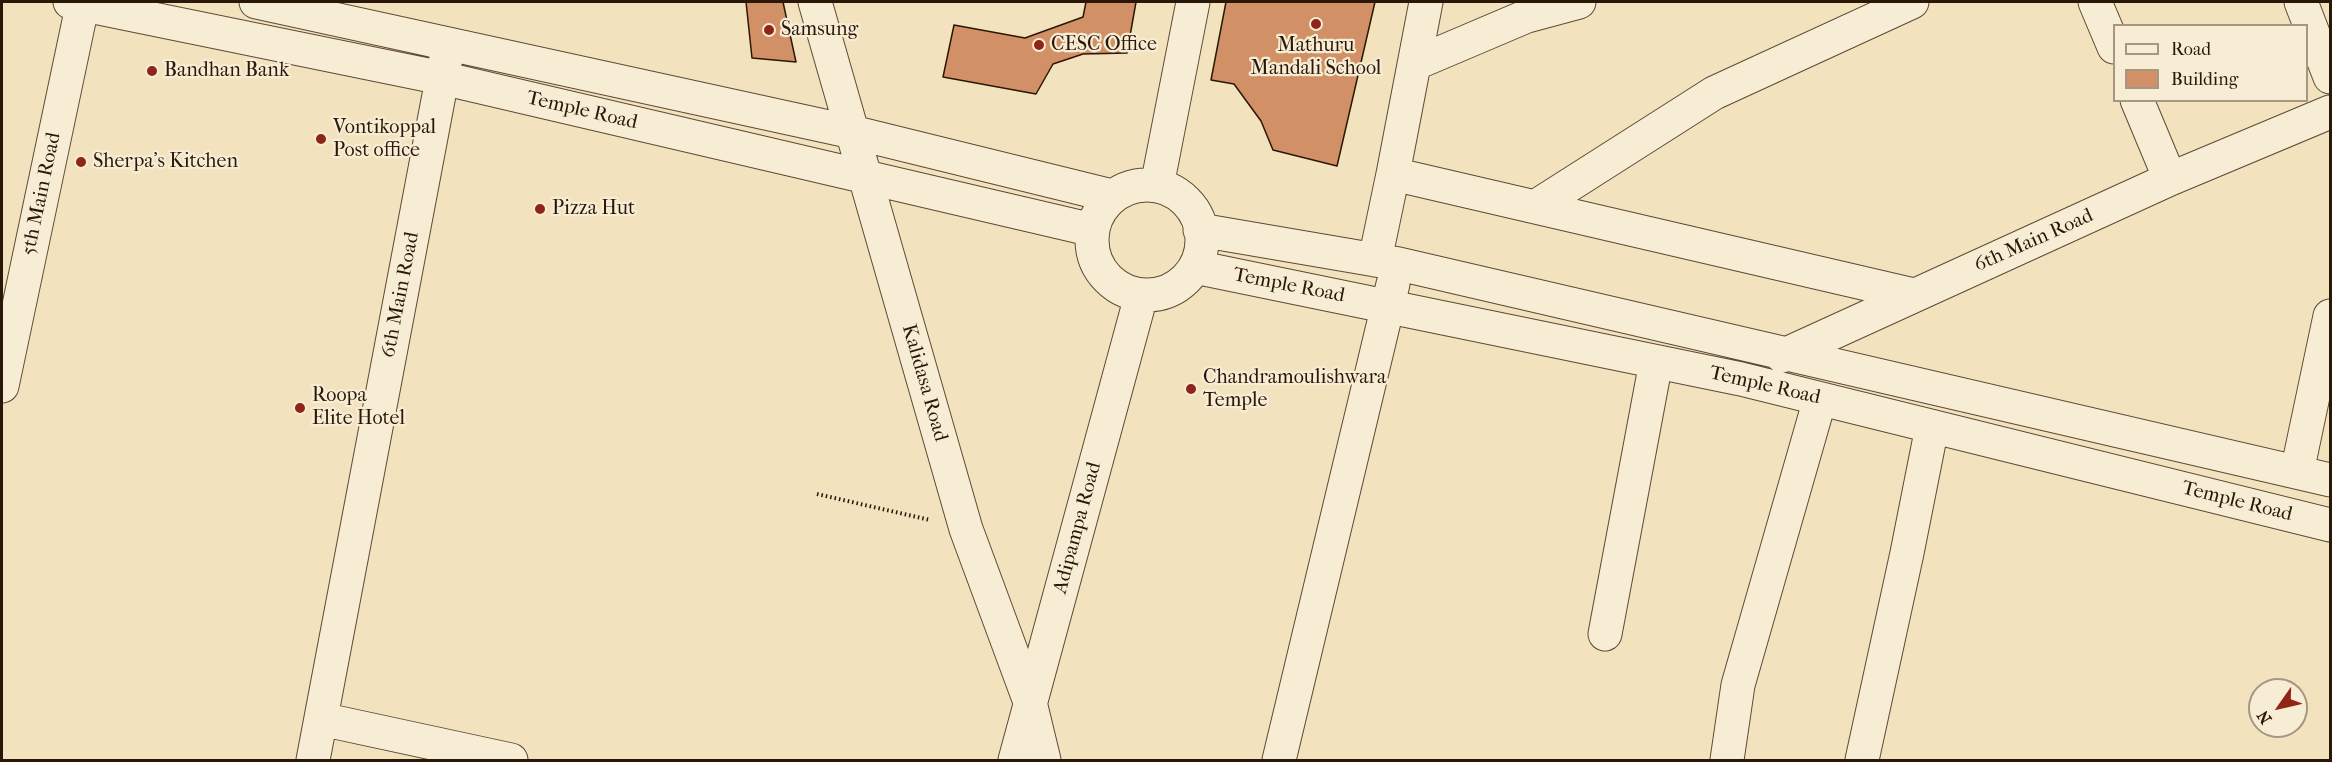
<!DOCTYPE html>
<html>
<head>
<meta charset="utf-8">
<style>
  body { margin:0 }
  #map { position:relative; width:2332px; height:762px; overflow:hidden; background:#f2e2bd; font-family:"IM FELL French Canon",serif }
  canvas { display:block }
  .frame { position:absolute; inset:0; border:3px solid #2b1708; pointer-events:none }
  .legend { position:absolute; left:2113px; top:24px; width:195px; height:78px; box-sizing:border-box; background:#f7ecd4; border:2px solid #a59782; margin:0; padding:8px 10px; list-style:none; font-size:18px; color:#2b1708 }
  .legend li { display:flex; align-items:center; gap:12px; height:30px }
  .legend b { width:30px; border:2px solid #a59782 }
  .north { position:absolute; left:2248px; top:678px; width:60px; height:60px; box-sizing:border-box; background:#f7ecd4; border:2px solid #a59782; border-radius:50%; rotate:236deg; font-size:16px; font-weight:700; line-height:24px; text-align:center; color:#2b1708 }
  .north::after { content:''; display:block; margin:auto; width:21px; height:27px; background:#8f2418; clip-path:polygon(50% 0,100% 100%,50% 72%,0 100%) }
</style>
</head>
<body>
<div id="map">
<canvas width="2332" height="762"></canvas>
<div class="frame"></div>
<ul class="legend">
<li><b style="height:8px;background:#f7ecd4"></b>Road</li>
<li><b style="height:16px;background:#d19066"></b>Building</li>
</ul>
<div class="north">N</div>
</div>
<script>
const ctx = document.querySelector('canvas').getContext('2d');
ctx.lineJoin = 'round';
function fillPath(path, color) { ctx.fillStyle = color; ctx.fill(path, 'evenodd'); }
const poly = rows => new Path2D(rows.map(r => 'M' + r).join(''));
function trace(path, color, width, dash) { ctx.strokeStyle = color; ctx.lineWidth = width; ctx.lineCap = dash ? 'butt' : 'round'; ctx.setLineDash(dash || []); ctx.stroke(path); }
function write(font, color, halo, rows, align = 'center') {
  ctx.font = font + ' "IM FELL French Canon",serif'; ctx.lineWidth = 4.5; ctx.setLineDash([]); ctx.textBaseline = 'middle'; ctx.strokeStyle = halo; ctx.fillStyle = color; for (const [text, x, y, turn = 0] of rows) {
    ctx.save(); ctx.translate(x, y); ctx.rotate((+turn || 0) * Math.PI / 180); ctx.textAlign = isNaN(turn) ? turn : align; if (halo) ctx.strokeText(text, 0, 0); ctx.fillText(text, 0, 0); ctx.restore();
  }
}
const building = poly([
  [746,2,783,2,796,62,752,58,746,2],
  [1086,2,1136,2,1127,53,1083,54,1053,64,1036,94,943,77,954,25,1025,38,1083,17,1086,2],
  [1226,2,1375,2,1337,166,1273,150,1261,121,1234,84,1211,80,1226,2]
]);
const path = poly([
  [817,494,930,520]
]);
const minor = poly([
  [70,2,442,78,1093,230],
  [256,2,852,132,1112,196],
  [815,2,966,529,1030,702,1044,760],
  [1426,2,1393,174,1914,295],
  [2095,2,2114,47],
  [2301,2,2330,77],
  [1414,64,1527,16,1579,2],
  [2137,100,2170,179],
  '1092 240a55 55 0 1 1 110 0a55 55 0 1 1-110 0Z',
  [1157,186,1193,2],
  [1535,207,1714,93,1912,2],
  [1200,230,1399,264,2330,480],
  [1375,260,1393,174],
  [1195,267,1741,379,2330,525],
  [1782,356,2170,179,2330,112],
  [2,386,83,2],
  [2297,472,2330,316],
  [1605,634,1656,362],
  [321,719,511,760],
  [313,760,446,58],
  [1015,760,1141,296],
  [1279,760,1393,284],
  [1727,760,1738,685,1820,399],
  [1862,760,1907,553,1932,427]
]);
const markers = [
  [1316,24,6,"#8f2418"],
  [769,30,6,"#8f2418"],
  [1039,45,6,"#8f2418"],
  [152,71,6,"#8f2418"],
  [321,139,6,"#8f2418"],
  [81,162,6,"#8f2418"],
  [540,209,6,"#8f2418"],
  [1191,389,6,"#8f2418"],
  [300,408,6,"#8f2418"]
];
const poiNames = [
  ["Samsung",781,30],
  ["CESC Office",1051,45],
  ["Mathuru",1316,46,"center"],
  ["Mandali School",1316,69,"center"],
  ["Bandhan Bank",164,71],
  ["Vontikoppal",333,128],
  ["Post office",333,151],
  ["Sherpa's Kitchen",93,162],
  ["Pizza Hut",552,209],
  ["Chandramoulishwara",1203,378],
  ["Temple",1203,401],
  ["Roopa",312,396],
  ["Elite Hotel",312,419]
];
const streetNames = [
  ["Temple Road",582,111,13],
  ["5th Main Road",42,194,-78],
  ["6th Main Road",2034,241,-24],
  ["Temple Road",1289,286,11],
  ["6th Main Road",401,295,-79],
  ["Kalidasa Road",924,383,74],
  ["Temple Road",1765,386,13],
  ["Temple Road",2237,502,14],
  ["Adipampa Road",1078,528,-75]
];
fillPath(building, '#d19066');
trace(building, '#2b1708', 1.5);
trace(minor, '#5d4a35', 35);
trace(path, '#2b1708', 4, [1.5, 3]);
trace(minor, '#f7ecd4', 33);
for (const [x, y, r, color] of markers) { const dot = new Path2D(); dot.arc(x, y, r, 0, 2 * Math.PI); ctx.fillStyle = color; ctx.fill(dot); trace(dot, '#f7ecd4', 2); }
write('20px', '#2b1708', '#f7ecd4', poiNames, 'left');
write('20px', '#2b1708', '#f7ecd4', streetNames);
</script>
</body>
</html>
